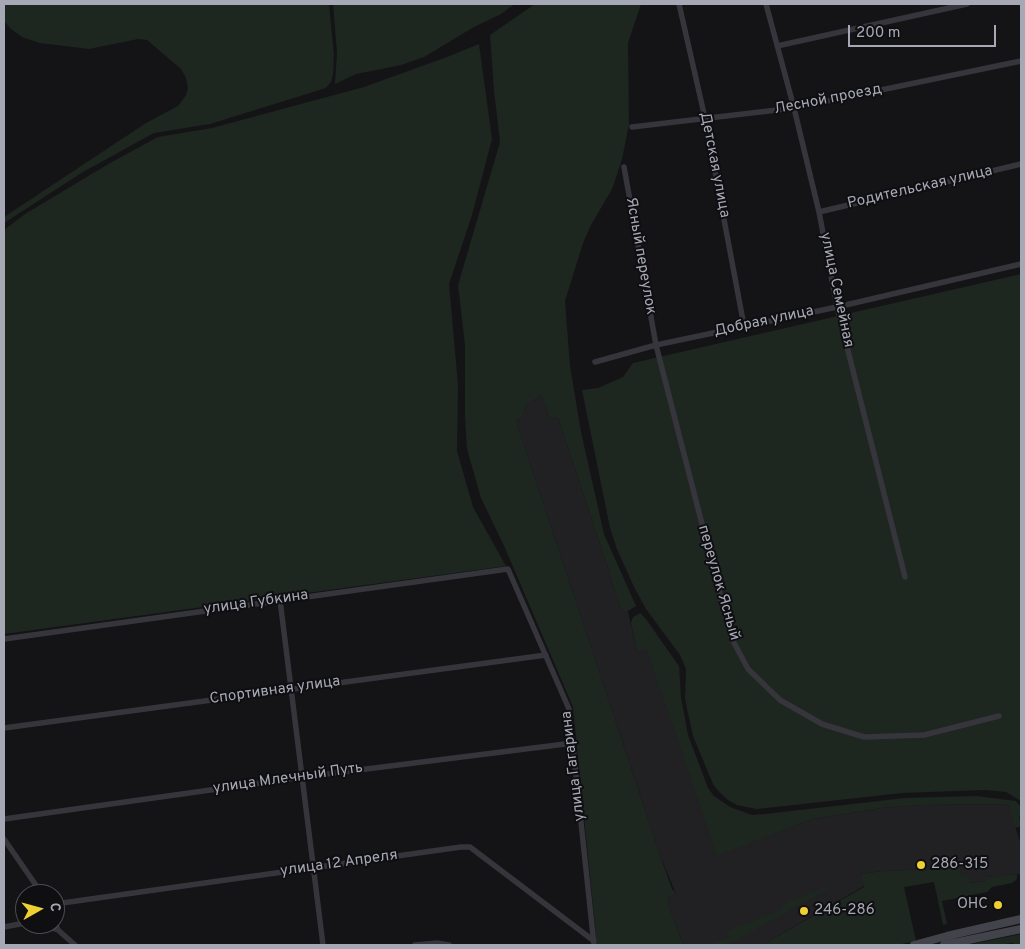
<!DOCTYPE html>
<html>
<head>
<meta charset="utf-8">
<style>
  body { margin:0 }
  #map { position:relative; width:1025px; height:949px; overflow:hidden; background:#141416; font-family:Overpass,sans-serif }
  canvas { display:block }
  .frame { position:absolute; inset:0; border:5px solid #a6a8b6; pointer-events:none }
  .north { position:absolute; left:15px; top:884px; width:50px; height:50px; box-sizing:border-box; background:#0f0f11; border:1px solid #4b4c53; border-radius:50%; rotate:83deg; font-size:14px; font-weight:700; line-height:20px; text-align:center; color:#a6a8b6 }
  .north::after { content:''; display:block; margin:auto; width:18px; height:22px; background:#efd033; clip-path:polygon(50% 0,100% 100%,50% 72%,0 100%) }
  .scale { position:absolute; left:848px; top:25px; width:148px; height:22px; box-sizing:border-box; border:2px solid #a6a8b6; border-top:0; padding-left:6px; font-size:15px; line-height:18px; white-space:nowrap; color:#a6a8b6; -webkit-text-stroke:4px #0f0f11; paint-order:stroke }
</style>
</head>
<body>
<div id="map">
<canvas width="1025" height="949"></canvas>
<div class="frame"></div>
<div class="north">С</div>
<div class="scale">200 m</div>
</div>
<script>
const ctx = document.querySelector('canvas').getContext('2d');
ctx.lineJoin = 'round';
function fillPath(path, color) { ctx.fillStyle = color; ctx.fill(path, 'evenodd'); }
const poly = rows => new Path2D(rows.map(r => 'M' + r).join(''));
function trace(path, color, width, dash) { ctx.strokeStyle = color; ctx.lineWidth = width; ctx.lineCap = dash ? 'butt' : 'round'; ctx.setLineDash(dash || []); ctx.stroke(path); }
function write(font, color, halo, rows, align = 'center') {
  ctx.font = font + ' Overpass,sans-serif'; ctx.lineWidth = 4; ctx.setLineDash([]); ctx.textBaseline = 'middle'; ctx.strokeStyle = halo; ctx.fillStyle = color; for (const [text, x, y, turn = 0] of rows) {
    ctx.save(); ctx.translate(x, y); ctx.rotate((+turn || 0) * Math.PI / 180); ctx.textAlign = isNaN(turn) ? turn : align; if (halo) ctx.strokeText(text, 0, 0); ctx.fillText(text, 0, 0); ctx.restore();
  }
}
const built = poly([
  [541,395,550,419,558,418,622,611,628,611,637,652,646,648,717,855,813,819,882,808,921,805,1008,804,1021,845,1021,874,986,877,986,881,970,883,961,876,960,868,883,871,860,874,864,886,762,945,683,945,669,906,668,898,676,894,660,855,516,421,522,418,526,406]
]);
const green = poly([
  [4,4,329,4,334,55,333,75,331,82,326,88,210,124,154,133,83,172,4,223,4,217,146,123,178,106,186,95,188,88,186,78,181,69,147,40,138,39,89,49,40,43,22,37,11,29,4,21],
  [333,4,515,4,501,14,474,27,424,57,401,65,356,74,335,84,337,53],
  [535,4,641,4,628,43,629,124,622,159,612,189,591,225,583,243,565,301,570,366,581,432,604,534,636,606,628,611,622,611,558,418,550,419,541,395,526,406,522,418,516,421,660,855,672,889,676,894,668,898,669,906,683,945,597,945,573,707,505,548,481,498,467,449,465,417,465,345,458,285,500,142,494,91,490,35],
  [479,44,492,139,472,215,449,284,458,385,457,451,473,507,506,566,4,634,4,230,25,214,110,163,158,137,212,128,364,87,447,57],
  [1021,274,1021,801,1006,792,985,790,902,793,757,809,737,805,728,800,720,793,713,784,693,736,685,699,686,669,680,655,646,609,634,587,617,549,610,528,582,390,598,388,623,377,633,363],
  [640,613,646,619,679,666,681,697,688,735,708,788,714,796,730,807,752,815,765,814,905,798,976,796,1016,801,1021,807,1021,814,1019,816,1021,826,1015,828,1008,804,921,805,882,808,813,819,717,856,646,649,637,652,631,623,633,617],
  [960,868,961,876,969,876,970,883,986,881,986,877,1017,874,1017,879,1012,883,992,887,987,892,942,901,947,924,943,925,934,882,904,887,916,941,897,945,762,945,864,887,860,874,883,871],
  [828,886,828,889,737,940,726,945,709,945,729,937,726,931,783,909,781,905],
  [1021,934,1021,945,1014,945,1013,943,997,945,968,945]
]);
const minor = poly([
  [679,4,705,118,744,326],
  [766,4,794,108,819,212,837,307,905,577],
  [777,46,967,4],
  [632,127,794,108,1021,61],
  [624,167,656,345,731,637,748,669,780,700,822,724,864,737,924,735,999,716],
  [819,212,1021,164],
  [595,362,656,345,837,307,1021,264],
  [280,600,323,945],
  [4,639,508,569,569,709,594,945],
  [4,728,546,655],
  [4,819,303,777,573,743],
  [4,839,42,894],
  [55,904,461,847,470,847,594,941],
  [55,923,58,930,75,945],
  [35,924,44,925,58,930],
  [4,927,25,923],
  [415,945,437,943,449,945]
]);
const secondary = poly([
  [914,945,947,936,1021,919],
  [944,945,1021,929]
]);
const markers = [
  [921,865,5,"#efd033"],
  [998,905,5,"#efd033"],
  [804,911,5,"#efd033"]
];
const streetNames = [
  ["Лесной проезд",828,100,-11],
  ["Детская улица",714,165,79],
  ["Родительская улица",920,188,-13],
  ["Ясный переулок",640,256,80],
  ["улица Семейная",836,290,78],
  ["Добрая улица",764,322,-12],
  ["переулок Ясный",718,583,74],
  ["улица Губкина",256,603,-8],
  ["Спортивная улица",275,691,-8],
  ["улица Гагарина",574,766,-97],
  ["улица Млечный Путь",288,779,-8],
  ["улица 12 Апреля",339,864,-8]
];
const poiNames = [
  ["286-315",931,865],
  ["ОНС",988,905,"right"],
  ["246-286",814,911]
];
fillPath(built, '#212023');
fillPath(green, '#1e2620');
trace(minor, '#35353b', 5.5);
trace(secondary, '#43444b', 8);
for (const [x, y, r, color] of markers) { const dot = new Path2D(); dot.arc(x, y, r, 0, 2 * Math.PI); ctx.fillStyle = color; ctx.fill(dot); trace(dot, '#0f0f11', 2); }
write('15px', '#a6a8b6', '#0f0f11', streetNames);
write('15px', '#a6a8b6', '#0f0f11', poiNames, 'left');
</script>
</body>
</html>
